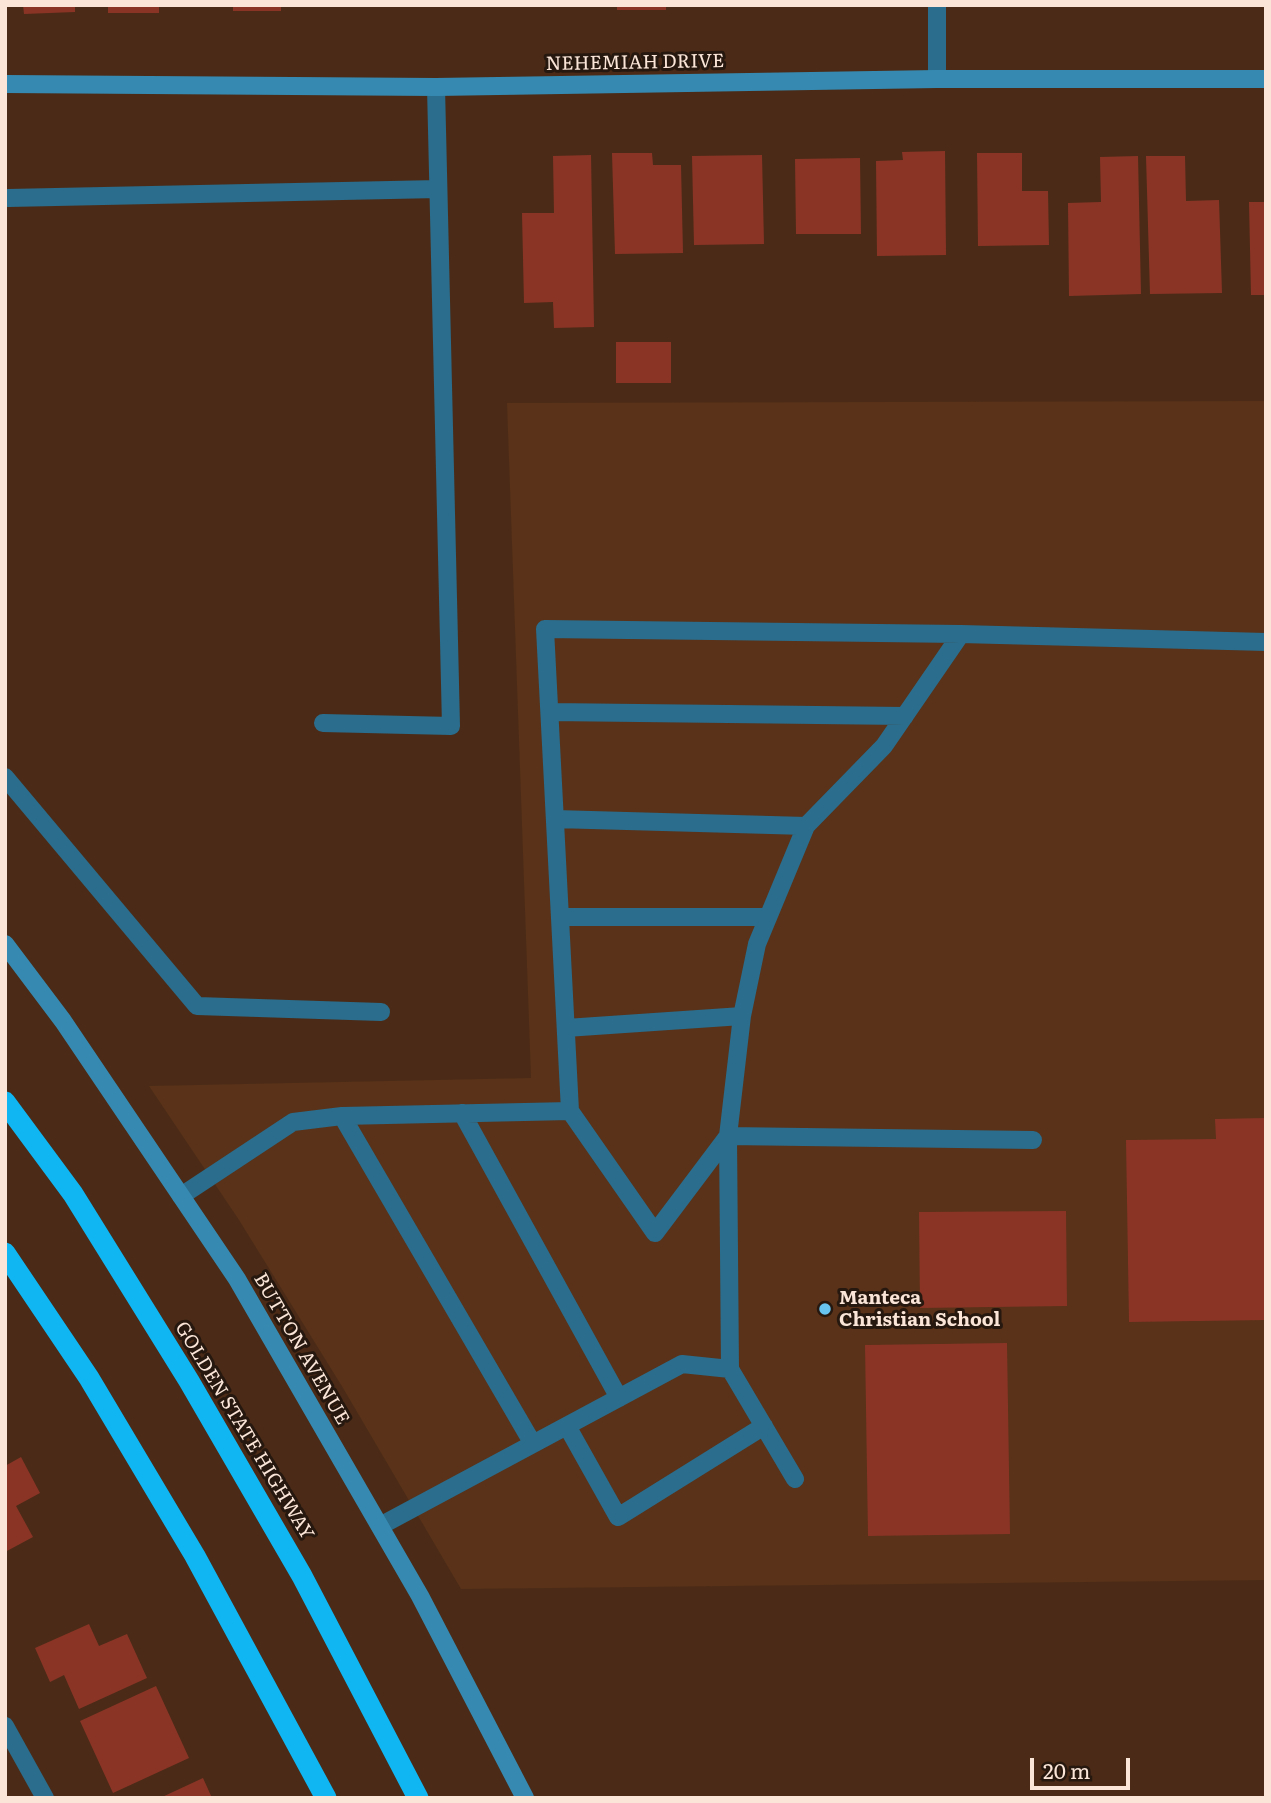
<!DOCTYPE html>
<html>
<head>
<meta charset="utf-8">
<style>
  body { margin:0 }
  #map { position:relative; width:1271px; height:1803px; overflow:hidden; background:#4b2b17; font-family:Literata,serif }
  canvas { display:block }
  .frame { position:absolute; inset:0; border:7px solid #fae5d8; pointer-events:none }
  .scale { position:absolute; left:1030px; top:1758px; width:100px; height:32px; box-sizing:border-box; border:4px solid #fae5d8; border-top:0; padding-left:9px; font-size:21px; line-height:24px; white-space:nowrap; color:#fae5d8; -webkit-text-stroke:5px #27180f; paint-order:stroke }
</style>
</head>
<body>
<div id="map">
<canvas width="1271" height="1803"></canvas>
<div class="frame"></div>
<div class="scale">20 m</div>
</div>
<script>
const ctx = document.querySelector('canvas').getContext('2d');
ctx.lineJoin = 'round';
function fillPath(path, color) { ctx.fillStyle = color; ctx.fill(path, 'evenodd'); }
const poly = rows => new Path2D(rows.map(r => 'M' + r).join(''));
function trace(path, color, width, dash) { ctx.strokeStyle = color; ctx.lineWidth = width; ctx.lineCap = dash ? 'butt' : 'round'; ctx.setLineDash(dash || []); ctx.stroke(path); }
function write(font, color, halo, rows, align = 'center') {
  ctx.font = font + ' Literata,serif'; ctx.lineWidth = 6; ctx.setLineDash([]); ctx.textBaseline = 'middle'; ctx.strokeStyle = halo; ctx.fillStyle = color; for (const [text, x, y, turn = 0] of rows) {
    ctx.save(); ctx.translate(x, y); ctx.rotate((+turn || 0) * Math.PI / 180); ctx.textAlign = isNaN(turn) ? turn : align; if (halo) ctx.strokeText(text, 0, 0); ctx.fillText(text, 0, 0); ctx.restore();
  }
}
const built = poly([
  [1266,401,1266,1580,461,1589,343,1388,239,1220,149,1086,531,1078,507,403]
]);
const building = poly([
  [23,5,75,5,75,12,24,14],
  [108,5,159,5,159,13,108,13],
  [233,5,281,5,281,11,233,11],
  [617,5,666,5,666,10,617,10],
  [945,151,946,255,877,256,876,161,903,160,902,152],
  [612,153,652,153,653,165,681,165,683,253,615,254],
  [977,153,1022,153,1022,191,1048,191,1049,245,978,246],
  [591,155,594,327,554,328,553,302,524,303,522,213,554,213,553,156],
  [762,155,764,244,694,245,692,156],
  [1138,156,1141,294,1069,296,1068,203,1101,202,1100,157],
  [1146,156,1185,156,1186,201,1219,200,1222,293,1150,294],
  [860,158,861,234,796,234,795,159],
  [1249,202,1266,202,1266,295,1251,295],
  [616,342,671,342,671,383,616,383],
  [1266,1118,1266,1320,1129,1322,1126,1140,1216,1139,1215,1119],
  [1066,1211,1067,1306,920,1308,919,1212],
  [1007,1343,1010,1534,868,1536,865,1345],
  [21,1457,40,1493,16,1506,33,1537,5,1552,5,1466],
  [89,1624,99,1646,127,1634,147,1678,79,1709,64,1675,50,1682,35,1648],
  [156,1686,189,1758,113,1793,80,1721],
  [203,1778,212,1798,160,1798]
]);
const lane = poly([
  [8,198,438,189],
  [961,634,1266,642],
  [550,712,905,716],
  [323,723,451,726,436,87],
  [555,819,806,826],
  [560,917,768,917],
  [566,1028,742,1016],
  [570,1111,655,1233,728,1136],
  [462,1113,619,1398],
  [342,1116,533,1444],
  [728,1136,730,1369,795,1479],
  [181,1196,293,1122,342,1116,570,1111,545,629,961,634,884,746,806,826,757,944,742,1016,728,1136,1033,1140],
  [567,1426,618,1517,764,1426],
  [380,1526,682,1364,730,1369]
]);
const street = poly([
  [937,5,937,79],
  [5,777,197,1006,381,1012],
  [5,1726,45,1798]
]);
const secondary = poly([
  [5,84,436,87,937,79,1266,79],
  [5,944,63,1021,237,1279,420,1596,525,1798]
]);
const highway = poly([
  [5,1102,73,1194,189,1381,302,1576,418,1798],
  [5,1253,89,1378,195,1556,326,1798]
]);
const markers = [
  [825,1309,7,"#68c4f0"]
];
const streetNames = [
  ["NEHEMIAH DRIVE",635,63,-1],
  ["BUTTON AVENUE",301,1349,60],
  ["GOLDEN STATE HIGHWAY",244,1431,59]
];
const poiNames = [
  ["Manteca",839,1298],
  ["Christian School",839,1320]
];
fillPath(built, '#593219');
fillPath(building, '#8a3426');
trace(lane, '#2b6d8c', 18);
trace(street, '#2b6d8c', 18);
trace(secondary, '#368ab1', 18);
trace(highway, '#10b6f2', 21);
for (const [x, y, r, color] of markers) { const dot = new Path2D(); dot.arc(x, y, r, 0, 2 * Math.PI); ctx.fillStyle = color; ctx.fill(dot); trace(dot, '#27180f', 2.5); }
write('19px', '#fae5d8', '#27180f', streetNames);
write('bold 19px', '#fae5d8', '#27180f', poiNames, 'left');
</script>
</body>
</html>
